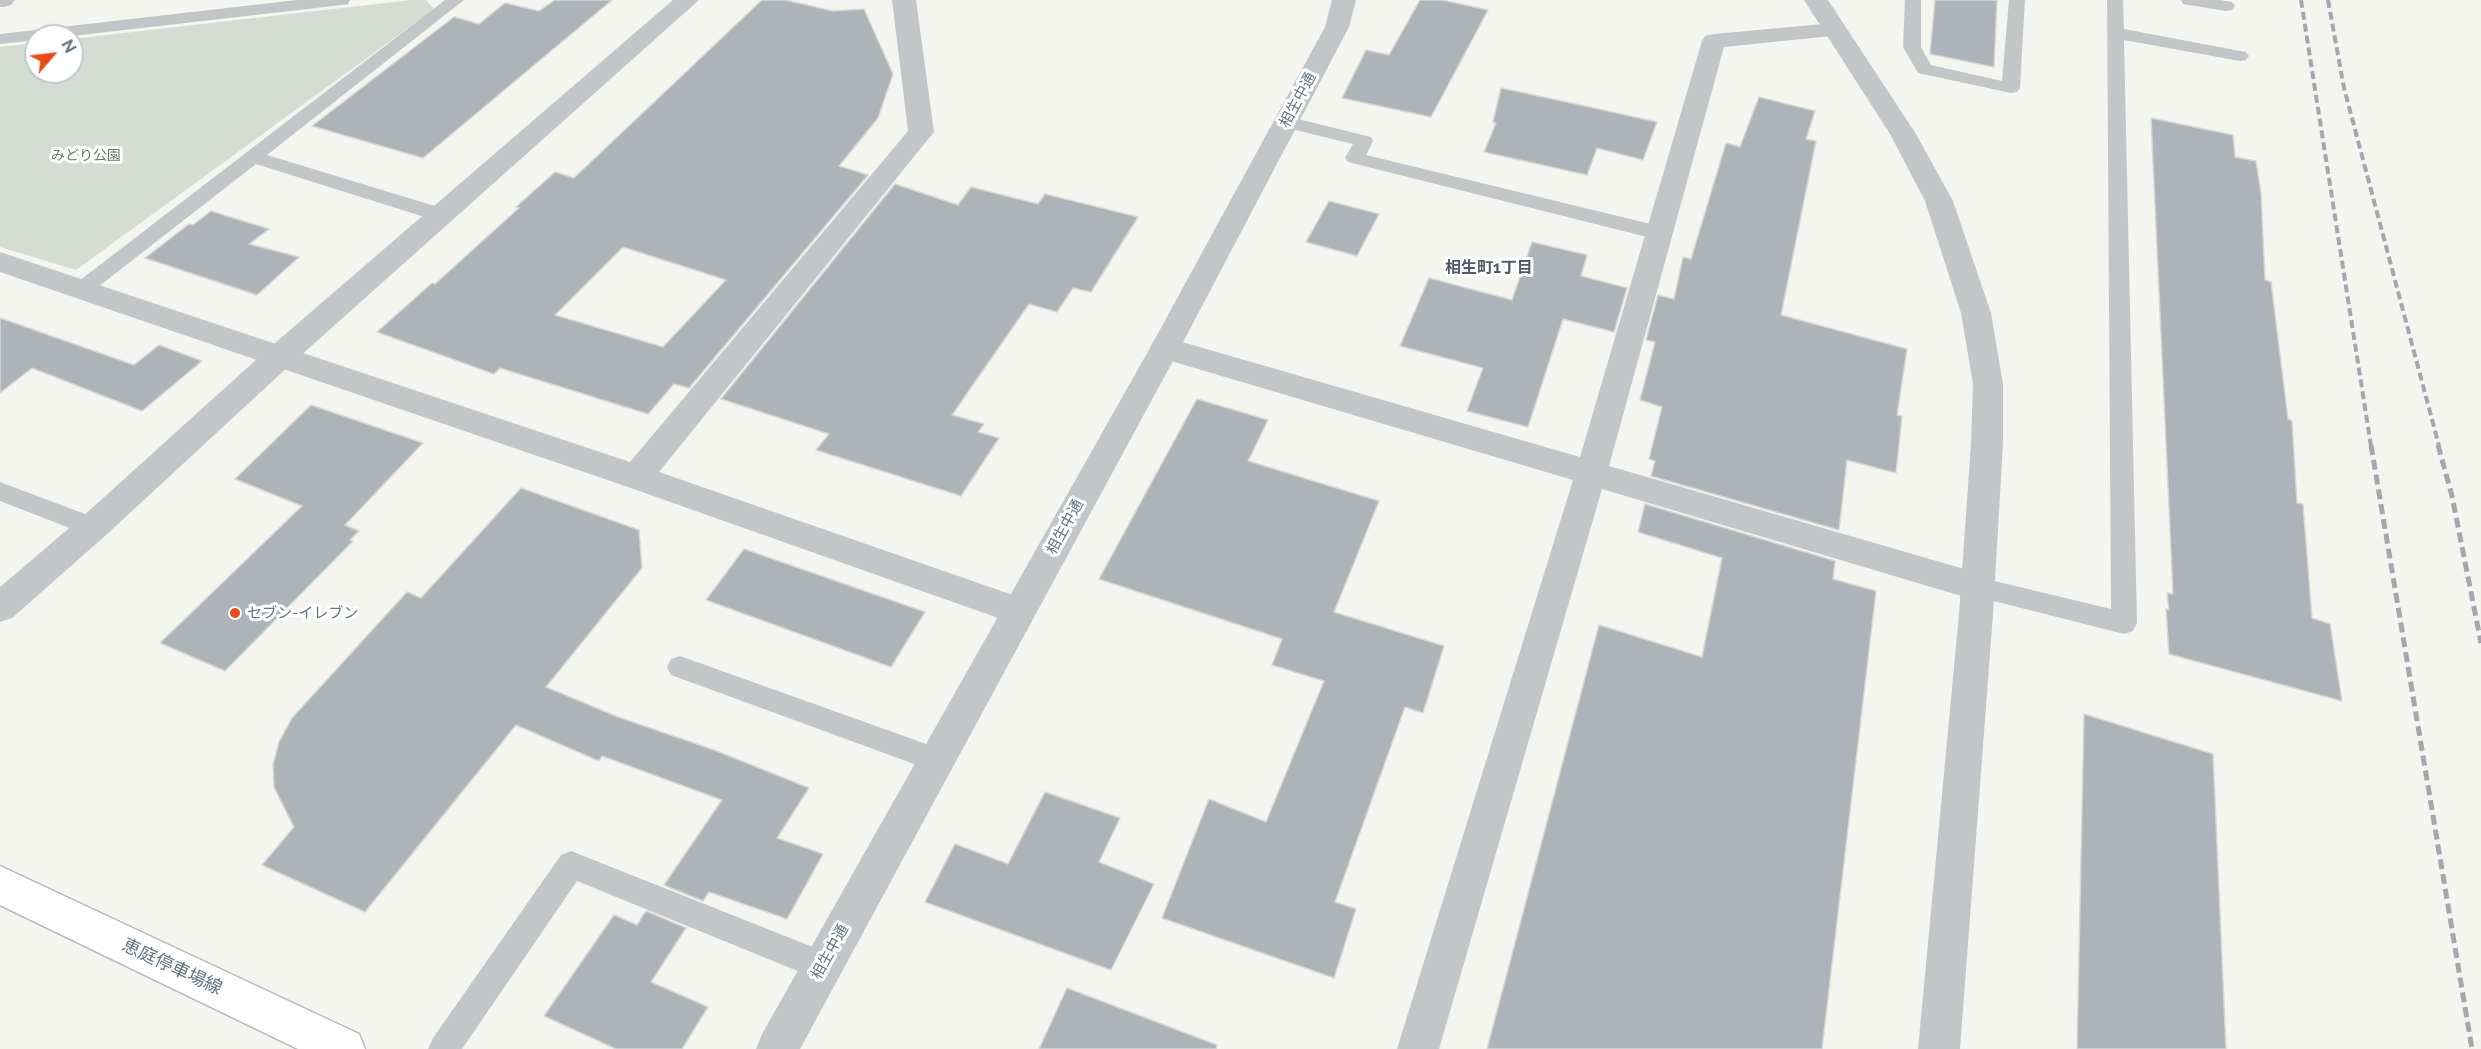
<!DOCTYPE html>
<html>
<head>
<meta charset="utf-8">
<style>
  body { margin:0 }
  #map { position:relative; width:2481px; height:1049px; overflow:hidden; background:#f5f5f0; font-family:Raleway,sans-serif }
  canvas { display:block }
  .north { position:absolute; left:24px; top:24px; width:60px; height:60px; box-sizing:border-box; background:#fff; border:2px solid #c0c7cd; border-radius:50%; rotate:62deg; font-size:16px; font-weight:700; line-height:24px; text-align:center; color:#627483 }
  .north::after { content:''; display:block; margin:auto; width:21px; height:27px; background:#ec4b19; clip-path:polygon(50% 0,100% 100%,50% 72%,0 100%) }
</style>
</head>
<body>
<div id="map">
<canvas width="2481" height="1049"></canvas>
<div class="north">N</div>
</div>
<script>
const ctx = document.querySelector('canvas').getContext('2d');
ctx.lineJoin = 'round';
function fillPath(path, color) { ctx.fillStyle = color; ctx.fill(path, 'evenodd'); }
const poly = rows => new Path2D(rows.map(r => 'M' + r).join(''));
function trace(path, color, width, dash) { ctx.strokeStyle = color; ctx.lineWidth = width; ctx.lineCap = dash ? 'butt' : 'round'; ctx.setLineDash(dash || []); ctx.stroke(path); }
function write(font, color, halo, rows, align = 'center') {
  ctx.font = font + ' Raleway,"Noto Sans JP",sans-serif'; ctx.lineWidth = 6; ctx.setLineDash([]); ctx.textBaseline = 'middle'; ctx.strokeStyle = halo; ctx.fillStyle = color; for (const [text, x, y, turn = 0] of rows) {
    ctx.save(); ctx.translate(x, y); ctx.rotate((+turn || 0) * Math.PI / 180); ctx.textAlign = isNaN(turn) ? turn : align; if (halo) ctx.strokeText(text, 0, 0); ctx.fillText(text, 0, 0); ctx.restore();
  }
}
const green = poly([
  [412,0,426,0,434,9,76,270,0,247,0,47,36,43,36,72,72,72,72,39]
]);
const building = poly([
  [555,0,612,0,423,158,312,126,454,17,479,24,505,3,539,11,555,0],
  [762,0,785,0,833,11,864,9,893,74,878,118,839,166,868,175,689,388,674,384,648,414,500,368,494,374,377,332,432,283,435,284,519,208,516,207,555,172,574,178,762,0],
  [623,247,726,280,663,347,555,315,623,247],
  [1420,0,1442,0,1488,10,1431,117,1342,98,1366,50,1389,55,1420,0],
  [1935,0,1997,0,1994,67,1930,54,1935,0],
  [1501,88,1585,106,1657,122,1643,160,1597,148,1587,175,1484,152,1496,123,1493,122,1501,88],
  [1759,97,1815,111,1806,139,1816,141,1781,315,1907,349,1897,415,1902,416,1896,473,1847,460,1839,530,1651,476,1655,461,1649,459,1662,407,1640,400,1655,342,1646,340,1658,295,1674,299,1683,257,1691,259,1726,143,1740,147,1759,97],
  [2151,118,2233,135,2235,157,2256,161,2261,193,2265,280,2271,282,2288,419,2292,421,2297,503,2303,504,2312,618,2330,624,2342,701,2169,654,2166,609,2169,610,2167,593,2173,594,2151,118],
  [895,184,958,205,971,187,1038,204,1045,194,1138,217,1091,292,1073,288,1057,312,1029,304,952,415,984,424,978,432,999,438,961,496,816,450,829,434,721,399,895,184],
  [1329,201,1379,214,1357,256,1306,242,1329,201],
  [211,211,269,229,249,244,299,257,257,295,145,258,189,224,193,225,211,211],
  [1532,242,1587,255,1581,276,1627,288,1614,332,1563,319,1528,427,1467,411,1483,368,1400,346,1429,278,1512,300,1532,242],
  [0,318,134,365,159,345,202,361,142,411,32,368,0,393,0,318],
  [1197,399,1268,420,1248,461,1379,501,1334,612,1444,646,1423,713,1405,707,1335,902,1356,909,1334,978,1162,918,1209,799,1266,822,1324,681,1272,665,1282,639,1099,579,1197,399],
  [311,405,423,443,345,525,359,531,350,540,353,541,225,671,160,643,302,506,235,479,311,405],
  [521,488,639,530,642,568,546,687,618,717,714,750,809,788,777,838,823,854,787,919,709,892,703,901,664,885,722,800,602,756,599,761,516,725,365,912,262,865,294,827,274,787,273,765,279,742,292,718,407,592,421,598,521,488],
  [1645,504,1835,561,1833,579,1876,591,1822,1049,1487,1049,1599,625,1702,657,1722,558,1638,532,1645,504],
  [744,549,925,612,891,667,706,600,744,549],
  [2084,714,2213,754,2226,1049,2077,1049,2084,714],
  [1045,792,1120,818,1099,862,1154,884,1111,970,925,902,955,844,1008,864,1045,792],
  [646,911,686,928,651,982,708,1007,682,1049,616,1049,544,1016,614,915,637,925,646,911],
  [1067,988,1217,1045,1216,1049,1039,1049,1067,988]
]);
const service = poly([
  [297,0,350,0,348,4,342,5,72,36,36,36,36,40,0,44,0,34,297,0],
  [445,0,464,0,267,155,448,210,451,215,448,220,441,222,434,220,256,164,89,294,82,296,75,294,72,289,75,284,445,0],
  [1905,0,1921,0,1921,47,1931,65,2002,81,2009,0,2025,0,2020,88,2017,92,2011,93,1918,73,1903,47,1905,0],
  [2107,0,2123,0,2124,29,2240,51,2246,52,2249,56,2246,60,2240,61,2124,40,2137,623,2133,631,2124,634,1978,597,1969,594,1966,587,1969,580,1978,577,2111,609,2107,0],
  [2181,0,2220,0,2232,2,2235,6,2232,10,2226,11,2189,5,2183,4,2181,0],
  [1286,116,1371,137,1373,141,1366,155,1659,226,1666,228,1669,233,1666,238,1659,240,1348,162,1345,158,1353,144,1279,126,1277,122,1279,118,1286,116],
  [0,482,101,520,105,527,101,534,93,537,0,501,0,482],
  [680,656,946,751,950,760,946,769,936,772,671,675,667,667,671,659,680,656],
  [571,851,833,955,837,966,833,977,822,981,577,881,462,1049,428,1049,433,1038,561,855,571,851]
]);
const minor = poly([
  [0,0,15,0,11,5,3,7,0,7,0,0],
  [892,0,916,0,934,132,659,472,1030,601,1035,611,1030,621,1018,625,625,486,0,272,0,252,630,462,908,131,892,0],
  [1834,23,1842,25,1846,30,1842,35,1724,47,1609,466,1978,573,1990,577,1995,587,1990,597,1978,601,1602,489,1439,1049,1397,1049,1573,480,1154,356,1150,348,1154,340,1165,337,1580,457,1702,41,1705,36,1714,34,1834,23]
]);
const tertiary = poly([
  [673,0,699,0,290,365,105,536,12,618,0,622,0,587,81,518,268,349,673,0],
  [1332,0,1356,0,1349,27,1180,348,800,1049,756,1049,762,1034,1150,348,1325,27,1332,0],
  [1804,0,1828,0,1916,134,1953,201,1991,313,2003,384,2003,443,1993,614,1960,1049,1918,1049,1959,614,1971,443,1973,384,1961,313,1925,201,1890,134,1804,0]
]);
const secondary = poly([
  [0,866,359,1034,365,1049,298,1049,0,905,0,866]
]);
const railFar1 = poly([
  [2301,0,2371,446],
  [2328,0,2344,88,2439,446]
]);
const rail = poly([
  [2371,445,2472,1049],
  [2438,445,2452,496,2481,643]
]);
const markers = [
  [235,613,6,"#ec4b19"]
];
const farParknames = [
  ["みどり公園",86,156]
];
const streetNames = [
  ["相生中通",1298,100,-62],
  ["相生中通",1065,527,-61],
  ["相生中通",830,952,-61]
];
const poiNames = [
  ["セブン-イレブン",247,613]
];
const neighbourhoodNames = [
  ["相生町1丁目",1489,268]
];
const nearStreetnames = [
  ["恵庭停車場線",172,967,25]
];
fillPath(green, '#d5dcd1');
fillPath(building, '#acb4b9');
trace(building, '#d6d6d3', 1.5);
trace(secondary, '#b4b9be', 3);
fillPath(service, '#c2c6c9');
fillPath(minor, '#c2c6c9');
fillPath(tertiary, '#c2c6c9');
fillPath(secondary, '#fff');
trace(railFar1, '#a2a8ae', 4, [8, 4]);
trace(rail, '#a2a8ae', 5, [10, 5]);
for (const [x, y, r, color] of markers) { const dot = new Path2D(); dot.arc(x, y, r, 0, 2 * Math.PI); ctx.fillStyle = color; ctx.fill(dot); trace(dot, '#fff', 2); }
write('14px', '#667a61', '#fff', farParknames);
write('15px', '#627483', '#fff', streetNames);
write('15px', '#627483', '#fff', poiNames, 'left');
write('bold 16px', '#505d68', '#fff', neighbourhoodNames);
write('18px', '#627483', '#fff', nearStreetnames);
</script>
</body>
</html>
